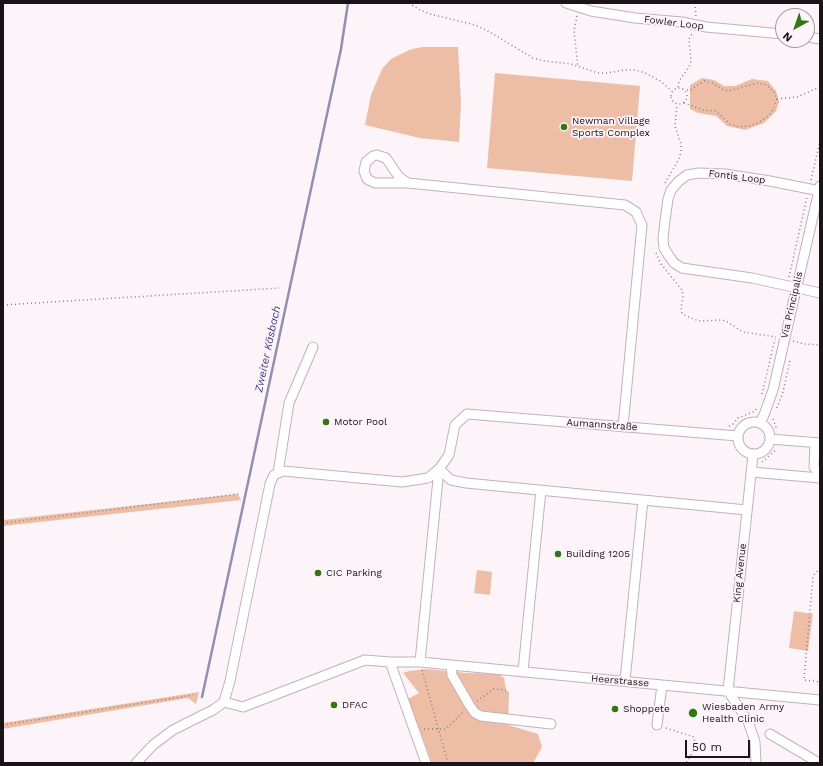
<!DOCTYPE html>
<html>
<head>
<meta charset="utf-8">
<style>
  body { margin:0 }
  #map { position:relative; width:823px; height:766px; overflow:hidden; background:#fcf4f8; font-family:"Work Sans",sans-serif }
  canvas { display:block }
  .frame { position:absolute; inset:0; border:4px solid #1b1417; pointer-events:none }
  .north { position:absolute; left:775px; top:8px; width:40px; height:40px; box-sizing:border-box; background:#fcf4f8; border:1px solid #a29a9e; border-radius:50%; rotate:220deg; font-size:11px; font-weight:700; line-height:16px; text-align:center; color:#1b1417 }
  .north::after { content:''; display:block; margin:auto; width:14px; height:18px; background:#337616; clip-path:polygon(50% 0,100% 100%,50% 72%,0 100%) }
  .scale { position:absolute; left:685px; top:740px; width:65px; height:18px; box-sizing:border-box; border:2px solid #1b1417; border-top:0; padding-left:5px; font-size:12px; line-height:14px; white-space:nowrap; color:#1b1417; -webkit-text-stroke:3px #fcf4f8; paint-order:stroke }
</style>
</head>
<body>
<div id="map">
<canvas width="823" height="766"></canvas>
<div class="frame"></div>
<div class="north">N</div>
<div class="scale">50 m</div>
</div>
<script>
const ctx = document.querySelector('canvas').getContext('2d');
ctx.lineJoin = 'round';
function fillPath(path, color) { ctx.fillStyle = color; ctx.fill(path, 'evenodd'); }
const poly = rows => new Path2D(rows.map(r => 'M' + r).join(''));
function trace(path, color, width, dash) { ctx.strokeStyle = color; ctx.lineWidth = width; ctx.lineCap = dash ? 'butt' : 'round'; ctx.setLineDash(dash || []); ctx.stroke(path); }
function write(font, color, halo, rows, align = 'center') {
  ctx.font = font + ' "Work Sans",sans-serif'; ctx.lineWidth = 3.5; ctx.setLineDash([]); ctx.textBaseline = 'middle'; ctx.strokeStyle = halo; ctx.fillStyle = color; for (const [text, x, y, turn = 0] of rows) {
    ctx.save(); ctx.translate(x, y); ctx.rotate((+turn || 0) * Math.PI / 180); ctx.textAlign = isNaN(turn) ? turn : align; if (halo) ctx.strokeText(text, 0, 0); ctx.fillText(text, 0, 0); ctx.restore();
  }
}
const green = poly([
  [423,47,458,47,461,103,459,142,420,138,365,125,371,95,382,69,391,59,403,53,412,49],
  [495,73,640,86,632,181,487,168],
  [702,78,714,80,724,86,735,86,752,79,768,81,776,91,779,102,776,111,764,123,745,130,727,126,716,116,698,113,690,109,690,85],
  [238,494,241,500,3,526,3,520],
  [477,570,492,572,490,595,474,593],
  [794,611,813,614,808,651,789,648],
  [426,669,467,673,499,674,504,678,506,690,509,692,508,725,538,734,542,747,533,763,432,763,408,699,419,693,403,673,409,671],
  [199,692,196,704,188,698,3,729,3,723]
]);
const stream = poly([
  [202,697,341,49,348,3]
]);
const path = poly([
  [409,3,418,9,430,14,475,25,488,31,533,58,545,61,571,64,598,73,607,73,625,70,634,70,643,72,660,81,672,91],
  [695,3,696,17],
  [577,16,574,31,578,67],
  [678,87,679,81,689,67,691,61,689,39,692,34],
  '671 96a8 8 0 1 1 16 0a8 8 0 1 1-16 0Z',
  [777,99,797,97,820,87],
  [684,103,703,110,716,111,730,124,739,127,749,126,758,123,768,116,773,110,777,99,774,92,767,85,758,83,728,91,720,88,712,83,705,81,696,86,691,90,686,90],
  [811,180,820,141],
  [665,183,679,159,681,152,681,144,675,126,677,105],
  [656,253,661,264,682,290,683,296,681,308,682,313,686,316,699,321,721,320,726,321,743,332,776,337],
  [789,277,807,197],
  [3,305,279,288],
  [793,341,805,344,820,345],
  [762,394,775,339],
  [777,408,783,392,790,360],
  [773,419,777,430],
  [729,426,733,424,738,418,755,411,756,409],
  [762,462,777,449],
  [3,523,238,494],
  [820,568,813,576,804,680,820,682],
  [422,670,448,763],
  [477,701,494,689,506,690],
  [3,725,193,695],
  [666,728,694,737,695,748,686,763],
  [424,729,446,729,463,712]
]);
const minor = poly([
  [566,3,591,11,635,18,682,22,706,27,783,34],
  [807,37,820,39],
  [377,155,386,158,399,177,408,183,375,183,367,179,364,171,366,162,373,156,377,155],
  [408,183,625,205,636,212,642,225,623,427],
  [820,191,770,181,725,174,699,173,687,175,679,181,671,190,668,199,665,221,663,239,664,248,669,256,674,263,682,268,752,278,820,293],
  '738 438a16 16 0 1 1 32 0a16 16 0 1 1-32 0Z',
  [760,423,764,415,773,390,820,186],
  [770,439,820,443],
  [815,443,814,467,820,475],
  [753,455,728,691,748,721,755,742,756,763],
  [439,469,451,480,466,483,747,510],
  [751,472,820,478],
  [278,473,289,403,313,347],
  [390,662,420,662,820,700],
  [420,662,439,469],
  [451,665,452,675,470,706,475,713,481,716,551,724],
  [523,671,541,490],
  [625,681,643,500],
  [224,702,243,707,365,660,390,662,426,763],
  [657,725,662,685],
  [770,734,819,763],
  [136,763,153,745,173,730,213,710,224,702,230,681,270,484,274,475,283,471,402,482,428,478,439,469,449,455,455,425,467,414,738,436]
]);
const markers = [
  [564,127,4,"#337616"],
  [326,422,4,"#337616"],
  [558,554,4,"#337616"],
  [318,573,4,"#337616"],
  [334,705,4,"#337616"],
  [615,709,4,"#337616"],
  [693,713,5,"#337616"]
];
const streetNames = [
  ["Fowler Loop",674,23,7],
  ["Fontis Loop",737,177,7],
  ["Via Principalis",792,305,-77],
  ["Aumannstraße",602,425,4],
  ["King Avenue",740,573,-84],
  ["Heerstrasse",620,681,5]
];
const poiNames = [
  ["Newman Village",572,121],
  ["Sports Complex",572,133],
  ["Motor Pool",334,422],
  ["Building 1205",566,554],
  ["CIC Parking",326,573],
  ["DFAC",342,705],
  ["Wiesbaden Army",702,707],
  ["Health Clinic",702,719],
  ["Shoppete",623,709]
];
const waterNames = [
  ["Zweiter Käsbach",268,349,-78]
];
fillPath(green, '#eebda5');
trace(stream, '#928eb4', 2.5);
trace(minor, '#c4b0b9', 11);
trace(path, '#877f83', 1.5, [1, 3]);
trace(minor, '#fff', 9);
for (const [x, y, r, color] of markers) { const dot = new Path2D(); dot.arc(x, y, r, 0, 2 * Math.PI); ctx.fillStyle = color; ctx.fill(dot); trace(dot, '#fcf4f8', 1.5); }
write('10px', '#1b1417', '#fcf4f8', streetNames);
write('10px', '#1b1417', '#fcf4f8', poiNames, 'left');
write('italic 11px', '#4a3e8a', '#fcf4f8', waterNames);
</script>
</body>
</html>
